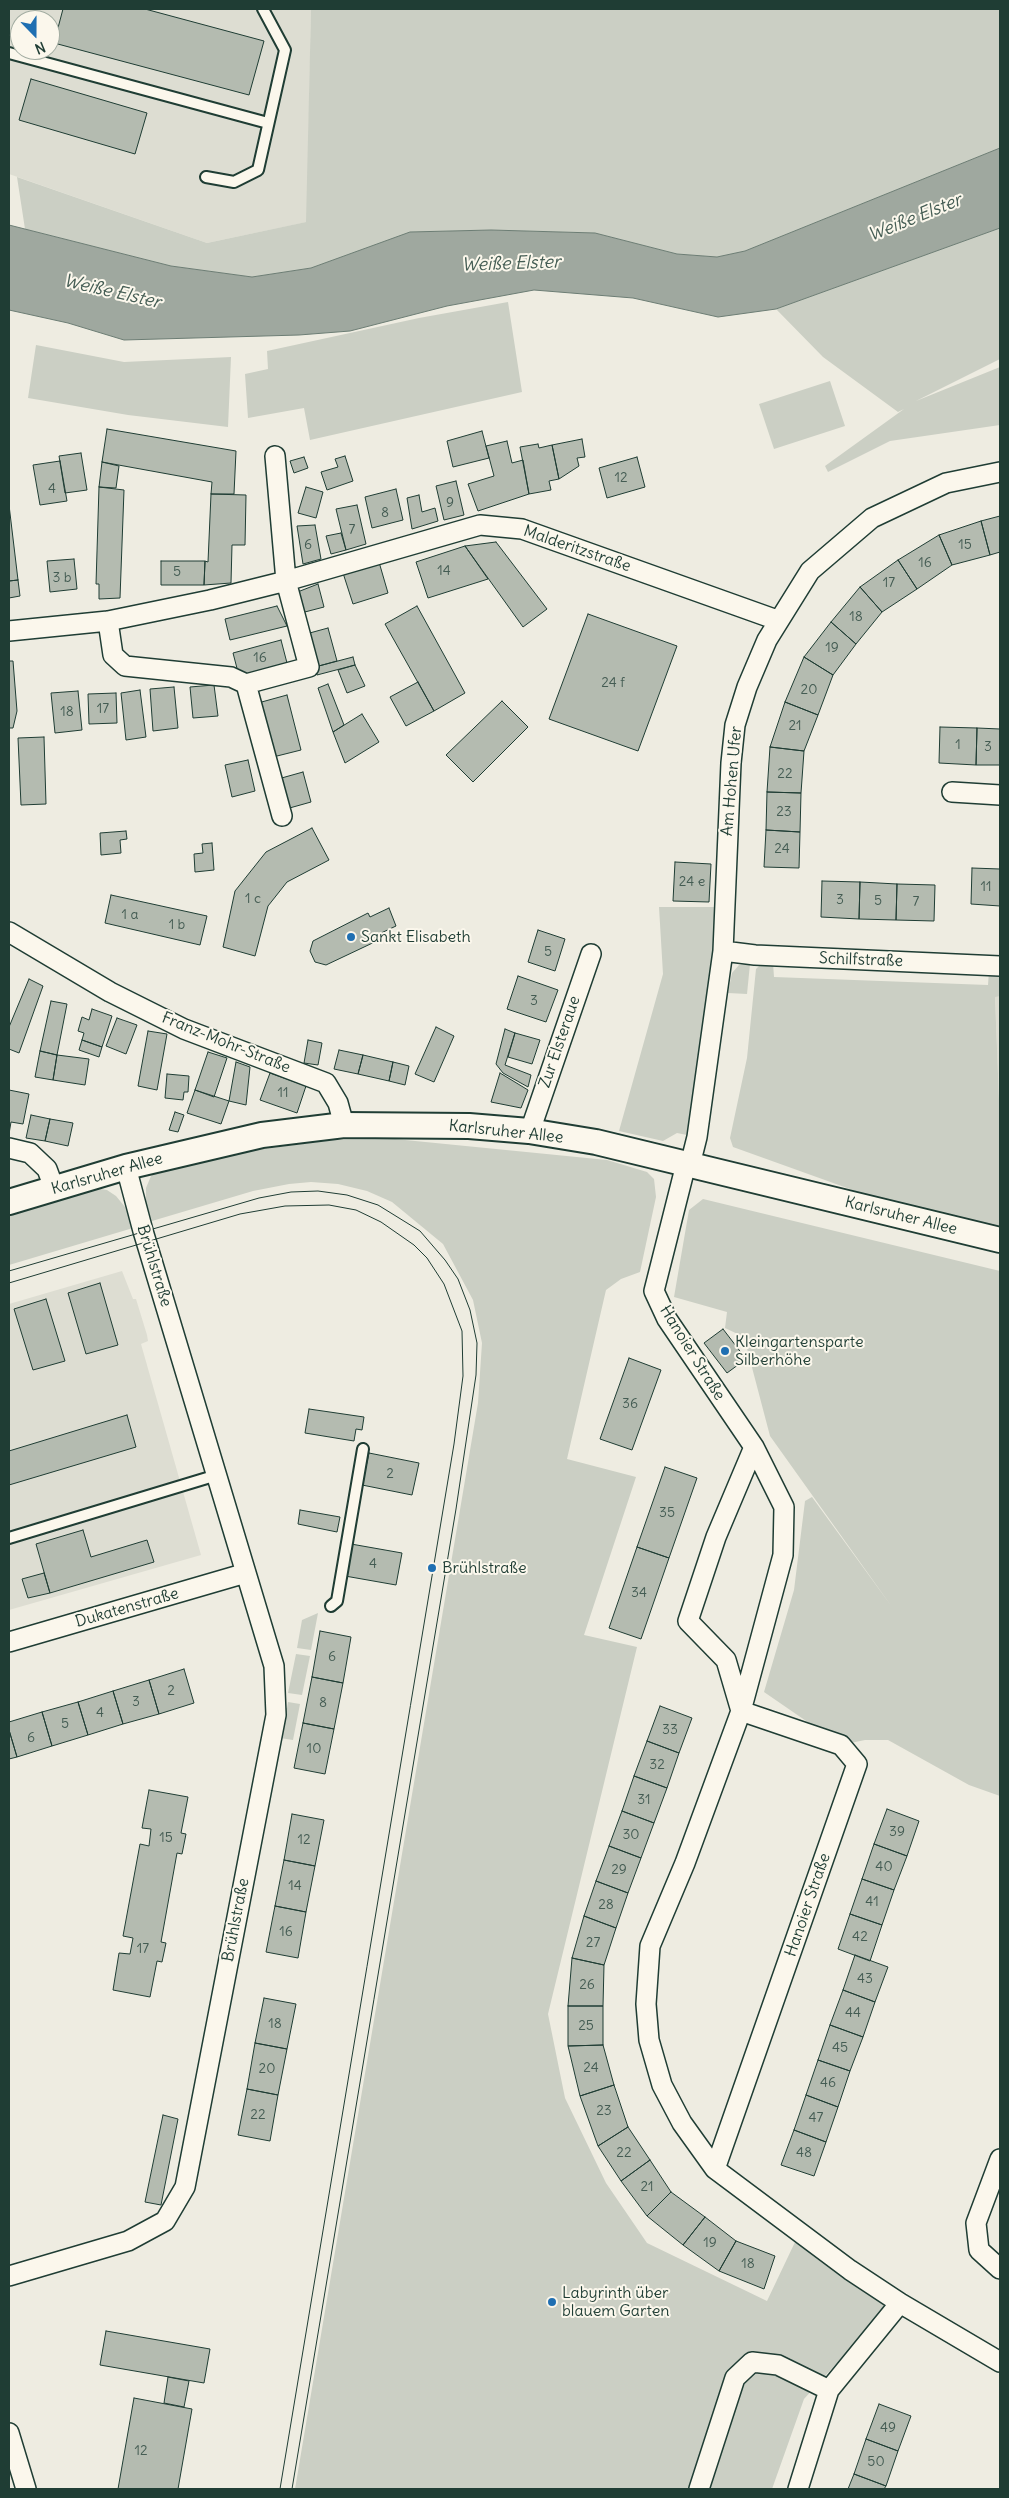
<!DOCTYPE html>
<html>
<head>
<meta charset="utf-8">
<style>
  body { margin:0 }
  #map { position:relative; width:1009px; height:2498px; overflow:hidden; background:#eeece1; font-family:Delius,sans-serif }
  canvas { display:block }
  .frame { position:absolute; inset:0; border:10px solid #1f3d34; pointer-events:none }
  .north { position:absolute; left:10px; top:10px; width:50px; height:50px; box-sizing:border-box; background:#fbf7ec; border:1px solid #a3ada2; border-radius:50%; rotate:158deg; font-size:14px; font-weight:700; line-height:20px; text-align:center; color:#1f3d34 }
  .north::after { content:''; display:block; margin:auto; width:18px; height:22px; background:#1f6fb2; clip-path:polygon(50% 0,100% 100%,50% 72%,0 100%) }
</style>
</head>
<body>
<div id="map">
<canvas width="1009" height="2498"></canvas>
<div class="frame"></div>
<div class="north">N</div>
</div>
<script>
const ctx = document.querySelector('canvas').getContext('2d');
ctx.lineJoin = 'round';
function fillPath(path, color) { ctx.fillStyle = color; ctx.fill(path, 'evenodd'); }
const poly = rows => new Path2D(rows.map(r => 'M' + r).join(''));
function trace(path, color, width, dash) { ctx.strokeStyle = color; ctx.lineWidth = width; ctx.lineCap = dash ? 'butt' : 'round'; ctx.setLineDash(dash || []); ctx.stroke(path); }
function write(font, color, halo, rows, align = 'center') {
  ctx.font = font + ' Delius,sans-serif'; ctx.lineWidth = 4; ctx.setLineDash([]); ctx.textBaseline = 'middle'; ctx.strokeStyle = halo; ctx.fillStyle = color; for (const [text, x, y, turn = 0] of rows) {
    ctx.save(); ctx.translate(x, y); ctx.rotate((+turn || 0) * Math.PI / 180); ctx.textAlign = isNaN(turn) ? turn : align; if (halo) ctx.strokeText(text, 0, 0); ctx.fillText(text, 0, 0); ctx.restore();
  }
}
const built = poly([
  [9,9,311,9,307,222,207,243,9,174],
  [20,20,50,20,50,50,20,50],
  [995,996,1000,996,1000,1125],
  [122,1271,133,1299,136,1299,147,1335,148,1341,141,1344,201,1555,9,1610,9,1304]
]);
const green = poly([
  [311,9,1000,9,1000,148,745,251,717,257,677,254,595,233,491,230,411,232,311,268,252,277,171,266,25,229,17,177,207,243,306,222],
  [1000,228,1000,359,916,401,1000,367,1000,425,890,441,828,472,825,466,904,409,898,412,823,357,776,309],
  [508,302,522,392,310,440,304,408,248,418,245,374,268,369,267,351,419,318],
  [36,345,124,362,231,357,228,427,128,415,28,398],
  [830,381,845,426,774,449,759,404],
  [659,907,722,907,697,1137,677,1133,663,1141,619,1131,663,974],
  [773,963,774,977,988,985,989,971,1000,972,1000,996,995,997,1000,1125,1000,1240,978,1235,733,1147,730,1138,747,1058,756,969,761,964],
  [750,964,747,994,728,993,732,973,739,965],
  [395,1139,607,1160,647,1172,654,1179,656,1197,640,1272,621,1279,606,1290,567,1459,636,1477,584,1635,637,1647,548,2014,565,2098,606,2183,647,2243,767,2301,796,2240,888,2307,804,2399,772,2489,295,2489,478,1403,482,1343,473,1300,443,1244,392,1202,367,1191,338,1184,311,1182,289,1184,253,1191,152,1221,146,1203,146,1188,151,1176,159,1169,218,1155,333,1140],
  [94,1188,107,1190,116,1196,125,1207,133,1228,9,1265,9,1214],
  [703,1199,1000,1271,1000,1796,969,1785,888,1740,865,1740,841,1745,764,1692,794,1590,805,1501,812,1497,892,1607,770,1436,744,1337,725,1328,727,1312,674,1297,689,1210],
  [318,1613,311,1650,297,1648,302,1620],
  [296,1654,310,1656,302,1695,288,1693],
  [288,1702,300,1704,293,1740,280,1738,282,1707,287,1708]
]);
const water = poly([
  [1000,148,1000,228,776,309,718,317,633,298,534,290,447,306,350,331,299,335,124,340,68,323,9,310,9,225,171,266,252,277,311,268,410,232,491,230,595,233,677,254,717,257,745,251,1000,148]
]);
const building = poly([
  [63,9,145,9,264,41,249,95,54,43,63,9],
  [31,79,147,113,135,154,19,120,31,79],
  [107,429,236,451,234,494,211,494,212,482,102,462,107,429],
  [482,431,489,458,453,467,447,441,482,431],
  [582,439,585,457,577,458,579,466,559,479,552,445,582,439],
  [507,441,512,463,523,460,529,494,478,511,468,484,494,476,486,446,507,441],
  [538,444,539,448,552,445,559,479,549,481,551,490,529,494,520,447,538,444],
  [81,453,87,490,65,493,59,456,81,453],
  [345,456,353,481,327,490,321,472,338,467,335,459,345,456],
  [304,457,308,468,294,473,290,461,304,457],
  [637,457,645,487,607,498,599,468,637,457],
  [60,461,67,501,40,505,33,465,60,461],
  [102,462,119,466,116,488,99,487,102,462],
  [456,481,464,515,444,520,436,486,456,481],
  [99,487,124,490,120,598,99,599,99,584,96,584,99,487],
  [306,487,323,492,316,518,298,513,306,487],
  [396,489,403,520,372,528,365,497,396,489],
  [211,494,246,495,245,545,232,545,231,583,204,585,205,561,208,562,211,494],
  [419,495,422,512,435,508,438,521,412,529,407,498,419,495],
  [9,505,18,580,9,581,9,505],
  [357,505,366,544,346,550,336,509,357,505],
  [1000,516,1000,552,990,555,981,521,1000,516],
  [981,521,990,555,952,565,939,535,981,521],
  [315,525,321,559,303,564,297,526,315,525],
  [341,533,346,550,331,554,326,536,341,533],
  [939,535,952,565,917,589,898,560,939,535],
  [496,542,547,609,523,627,465,546,496,542],
  [465,546,488,579,428,598,416,562,465,546],
  [74,559,77,589,50,592,47,561,74,559],
  [898,560,917,589,882,612,860,587,898,560],
  [161,561,205,561,204,585,161,585,161,561],
  [379,562,388,593,353,604,343,573,379,562],
  [18,580,20,596,9,598,9,581,18,580],
  [318,584,324,607,301,613,295,593,318,584],
  [860,587,882,612,856,644,831,622,860,587],
  [277,606,287,626,230,640,225,619,277,606],
  [417,606,465,693,434,711,385,624,417,606],
  [588,614,677,646,638,751,549,719,588,614],
  [831,622,856,644,833,675,804,657,831,622],
  [328,628,337,661,315,667,306,634,328,628],
  [281,640,287,663,239,676,233,653,281,640],
  [353,657,355,665,317,675,315,667,353,657],
  [804,657,833,675,818,715,785,702,804,657],
  [9,661,13,661,17,711,13,728,9,728,9,661],
  [355,665,365,686,347,693,338,670,355,665],
  [418,682,434,711,406,726,390,697,418,682],
  [328,684,344,725,333,732,318,688,328,684],
  [214,685,218,716,193,718,190,687,214,685],
  [174,687,178,728,153,731,150,689,174,687],
  [140,690,146,737,126,740,121,693,140,690],
  [78,691,82,730,55,733,51,693,78,691],
  [116,693,117,723,89,724,88,694,116,693],
  [287,695,301,750,273,757,258,703,287,695],
  [502,701,528,727,473,782,446,755,502,701],
  [785,702,818,715,804,751,770,747,785,702],
  [362,714,379,742,345,763,333,732,362,714],
  [940,727,977,728,976,765,939,763,940,727],
  [977,728,1000,729,1000,765,976,765,977,728],
  [44,737,46,804,21,805,18,738,44,737],
  [770,747,804,751,801,793,767,792,770,747],
  [248,760,255,791,232,797,225,765,248,760],
  [303,772,311,802,286,809,278,779,303,772],
  [767,792,801,793,800,832,766,830,767,792],
  [312,828,329,860,287,882,268,906,255,956,223,947,235,891,266,852,312,828],
  [766,830,800,832,799,868,764,867,766,830],
  [126,831,127,839,120,840,121,853,101,855,100,833,126,831],
  [212,843,214,870,195,872,194,854,203,853,202,844,212,843],
  [675,862,711,864,709,902,673,901,675,862],
  [972,868,1000,869,1000,906,971,904,972,868],
  [822,881,860,882,859,919,821,917,822,881],
  [860,882,897,884,896,920,859,919,860,882],
  [897,884,935,885,934,921,896,920,897,884],
  [111,895,207,916,200,945,105,923,111,895],
  [389,908,396,926,379,934,381,939,326,965,315,962,310,951,313,941,368,913,370,917,389,908],
  [538,930,565,939,555,971,528,962,538,930],
  [518,976,558,990,546,1022,507,1009,518,976],
  [29,979,43,986,19,1053,9,1049,9,1027,29,979],
  [51,1001,67,1004,57,1055,40,1051,51,1001],
  [92,1009,112,1016,102,1047,82,1040,84,1033,78,1031,82,1017,89,1020,92,1009],
  [117,1018,137,1025,126,1054,106,1046,117,1018],
  [436,1027,454,1036,434,1082,415,1074,436,1027],
  [505,1029,515,1033,505,1065,531,1075,528,1087,503,1073,496,1064,505,1029],
  [148,1031,167,1034,157,1090,138,1086,148,1031],
  [515,1033,540,1040,532,1064,508,1057,515,1033],
  [82,1040,102,1047,99,1057,79,1050,82,1040],
  [308,1040,322,1043,318,1065,304,1063,308,1040],
  [339,1050,363,1055,358,1074,334,1069,339,1050],
  [40,1051,57,1055,53,1080,35,1077,40,1051],
  [208,1052,227,1058,214,1097,195,1090,208,1052],
  [57,1055,89,1059,85,1085,53,1080,57,1055],
  [363,1055,393,1062,389,1081,358,1074,363,1055],
  [236,1062,250,1067,246,1105,229,1101,236,1062],
  [393,1062,409,1066,405,1085,389,1081,393,1062],
  [270,1073,306,1086,297,1113,260,1100,270,1073],
  [500,1073,528,1090,521,1108,491,1102,500,1073],
  [167,1074,189,1076,188,1092,184,1092,183,1100,165,1098,167,1074],
  [9,1090,29,1094,23,1124,11,1122,9,1134,9,1090],
  [195,1090,229,1101,221,1124,187,1113,195,1090],
  [175,1112,184,1115,178,1132,169,1130,175,1112],
  [31,1115,50,1119,45,1141,26,1138,31,1115],
  [50,1119,73,1123,68,1146,45,1141,50,1119],
  [100,1283,118,1345,86,1354,68,1293,100,1283],
  [46,1299,65,1361,33,1370,14,1309,46,1299],
  [723,1329,746,1359,727,1373,704,1343,723,1329],
  [629,1358,661,1370,632,1450,600,1439,629,1358],
  [309,1409,364,1417,362,1430,356,1429,354,1441,305,1433,309,1409],
  [127,1415,136,1447,9,1485,9,1451,127,1415],
  [369,1453,419,1463,412,1495,362,1485,369,1453],
  [665,1467,697,1478,669,1558,637,1547,665,1467],
  [300,1510,340,1517,337,1532,298,1524,300,1510],
  [83,1530,91,1557,147,1540,154,1562,50,1593,36,1544,83,1530],
  [351,1544,402,1553,396,1585,345,1576,351,1544],
  [637,1547,669,1558,641,1639,609,1628,637,1547],
  [44,1573,50,1593,28,1598,22,1579,44,1573],
  [320,1631,351,1637,343,1683,312,1677,320,1631],
  [184,1669,194,1703,159,1714,149,1680,184,1669],
  [312,1677,343,1683,334,1729,303,1723,312,1677],
  [149,1680,159,1714,123,1724,113,1691,149,1680],
  [113,1691,123,1724,88,1735,78,1702,113,1691],
  [78,1702,88,1735,52,1746,42,1712,78,1702],
  [660,1706,692,1718,679,1753,647,1741,660,1706],
  [42,1712,52,1746,17,1757,9,1730,9,1722,42,1712],
  [303,1723,334,1729,325,1774,294,1768,303,1723],
  [9,1730,17,1757,9,1759,9,1730],
  [647,1741,679,1753,667,1788,634,1776,647,1741],
  [634,1776,667,1788,654,1823,622,1811,634,1776],
  [149,1790,188,1797,181,1833,186,1834,182,1854,177,1853,161,1942,166,1943,162,1962,157,1961,150,1997,113,1990,119,1953,130,1954,133,1938,123,1936,140,1844,149,1846,151,1829,142,1828,149,1790],
  [887,1809,919,1821,907,1856,874,1844,887,1809],
  [622,1811,654,1823,641,1858,609,1846,622,1811],
  [292,1814,324,1820,315,1866,284,1860,292,1814],
  [874,1844,907,1856,894,1890,862,1879,874,1844],
  [609,1846,641,1858,628,1893,596,1881,609,1846],
  [284,1860,315,1866,306,1912,275,1906,284,1860],
  [862,1879,894,1890,882,1925,850,1914,862,1879],
  [596,1881,628,1893,616,1928,584,1916,596,1881],
  [275,1906,306,1912,298,1958,266,1952,275,1906],
  [850,1914,882,1925,870,1961,838,1949,850,1914],
  [584,1916,616,1928,604,1965,572,1958,584,1916],
  [855,1955,888,1967,875,2002,843,1990,855,1955],
  [572,1958,604,1965,603,2006,568,2006,572,1958],
  [843,1990,875,2002,863,2037,830,2025,843,1990],
  [264,1998,296,2004,287,2049,255,2043,264,1998],
  [568,2006,603,2006,603,2045,568,2046,568,2006],
  [830,2025,863,2037,850,2071,818,2060,830,2025],
  [255,2043,287,2049,278,2095,247,2089,255,2043],
  [603,2045,614,2085,580,2096,568,2046,603,2045],
  [818,2060,850,2071,838,2107,806,2095,818,2060],
  [614,2085,628,2127,598,2146,580,2096,614,2085],
  [247,2089,278,2095,270,2141,238,2135,247,2089],
  [806,2095,838,2107,826,2142,794,2130,806,2095],
  [163,2115,178,2119,161,2205,145,2202,163,2115],
  [628,2127,650,2160,621,2181,598,2146,628,2127],
  [794,2130,826,2142,814,2176,781,2165,794,2130],
  [650,2160,671,2192,647,2216,621,2181,650,2160],
  [671,2192,705,2217,683,2245,647,2216,671,2192],
  [705,2217,736,2241,719,2271,683,2245,705,2217],
  [736,2241,775,2256,764,2289,719,2271,736,2241],
  [106,2331,210,2349,204,2383,100,2365,106,2331],
  [168,2377,189,2381,184,2407,164,2403,168,2377],
  [134,2398,192,2409,178,2489,118,2489,134,2398],
  [879,2404,911,2416,898,2451,866,2439,879,2404],
  [866,2439,898,2451,886,2486,854,2474,866,2439],
  [854,2474,886,2486,884,2489,848,2489,854,2474]
]);
const service = poly([
  [9,53,268,123],
  [206,177,234,182,258,170,285,50,263,9],
  [9,1538,217,1475],
  [331,1606,337,1601,363,1449]
]);
const minor = poly([
  [108,621,113,655,125,666,231,677,246,684,309,667,286,581,275,456],
  [9,631,108,621,210,600,286,581,480,525,522,529,777,620],
  [246,684,282,816],
  [952,792,1000,795],
  [9,932,110,992,184,1029,326,1083,338,1103,344,1125],
  [723,951,755,955,1000,966],
  [530,1131,591,954],
  [9,1148,30,1153,47,1169,54,1188],
  [686,1164,654,1291,667,1319,754,1447,784,1507,783,1555,741,1711,685,1863,650,1946,646,2004,649,2040,662,2085,682,2123,715,2169,850,2270,900,2303,1000,2362],
  [690,1165,697,1137,723,951,731,763,735,725,747,687,767,640,810,571,872,518,946,483,1000,472],
  [9,1642,246,1573],
  [741,1711,726,1660,688,1621,716,1537,754,1447],
  [1000,2159,976,2223,979,2250,1000,2269],
  [715,2169,857,1764,841,1745,741,1711],
  [9,2276,128,2241,165,2221,185,2187,276,1715,274,1666,143,1231,126,1167],
  [9,2433,26,2489],
  [699,2489,735,2378,752,2362,778,2365,829,2390],
  [798,2489,829,2390,900,2303]
]);
const tertiary = poly([
  [9,1202,126,1167,262,1135,344,1125,469,1126,529,1131,596,1142,1000,1240]
]);
const tram = poly([
  [9,1271,259,1198,291,1192,318,1191,347,1195,378,1205,420,1231,445,1260,458,1279,470,1310,477,1343,476,1375,456,1509,292,2489],
  [9,1283,240,1214,285,1206,329,1205,356,1210,381,1222,414,1245,427,1258,444,1284,462,1331,463,1376,454,1444,280,2489]
]);
const markers = [
  [351,937,5,"#1f6fb2"],
  [725,1351,5,"#1f6fb2"],
  [432,1568,5,"#1f6fb2"],
  [552,2302,5,"#1f6fb2"]
];
const numberNames = [
  ["12",621,478],
  ["4",52,489],
  ["9",450,503],
  ["8",385,513],
  ["7",352,530],
  ["6",308,545],
  ["15",965,545],
  ["16",925,563],
  ["14",444,571],
  ["5",177,572],
  ["3 b",62,578],
  ["17",889,583],
  ["18",856,617],
  ["19",832,648],
  ["16",260,658],
  ["24 f",613,683],
  ["20",809,690],
  ["17",103,709],
  ["18",67,712],
  ["21",795,726],
  ["1",958,745],
  ["3",988,747],
  ["22",785,774],
  ["23",784,812],
  ["24",782,849],
  ["24 e",692,882],
  ["11",986,887],
  ["1 c",253,899],
  ["3",840,900],
  ["5",878,901],
  ["7",916,902],
  ["1 a",130,915],
  ["1 b",177,925],
  ["5",548,952],
  ["3",534,1001],
  ["11",283,1093],
  ["36",630,1404],
  ["2",390,1474],
  ["35",667,1513],
  ["4",373,1564],
  ["34",639,1593],
  ["6",332,1657],
  ["2",171,1691],
  ["3",136,1702],
  ["8",323,1703],
  ["4",100,1713],
  ["5",65,1724],
  ["33",670,1730],
  ["6",31,1738],
  ["10",314,1749],
  ["32",657,1765],
  ["31",644,1800],
  ["39",897,1832],
  ["30",631,1835],
  ["15",166,1838],
  ["12",304,1840],
  ["40",884,1867],
  ["29",619,1870],
  ["14",295,1886],
  ["41",872,1902],
  ["28",606,1905],
  ["16",286,1932],
  ["42",860,1937],
  ["27",593,1943],
  ["17",143,1949],
  ["43",865,1979],
  ["26",587,1985],
  ["44",853,2013],
  ["18",275,2024],
  ["25",586,2026],
  ["45",840,2048],
  ["24",591,2068],
  ["20",267,2069],
  ["46",828,2083],
  ["23",604,2111],
  ["22",258,2115],
  ["47",816,2118],
  ["22",624,2153],
  ["48",804,2153],
  ["21",647,2187],
  ["19",710,2243],
  ["18",748,2264],
  ["49",888,2428],
  ["12",141,2451],
  ["50",876,2462]
];
const streetNames = [
  ["Malderitzstraße",577,549,19],
  ["Am Hohen Ufer",732,781,-85],
  ["Schilfstraße",861,960,2],
  ["Zur Elsteraue",560,1042,-71],
  ["Franz-Mohr-Straße",226,1043,22],
  ["Karlsruher Allee",506,1132,6],
  ["Karlsruher Allee",107,1174,-16],
  ["Karlsruher Allee",901,1216,14],
  ["Brühlstraße",154,1266,73],
  ["Hanoier Straße",692,1353,58],
  ["Dukatenstraße",127,1608,-16],
  ["Hanoier Straße",808,1905,-71],
  ["Brühlstraße",236,1920,-79]
];
const poiNames = [
  ["Sankt Elisabeth",361,937],
  ["Kleingartensparte",735,1342],
  ["Silberhöhe",735,1360],
  ["Brühlstraße",442,1568],
  ["Labyrinth über",562,2293],
  ["blauem Garten",562,2311]
];
const waterNames = [
  ["Weiße Elster",915,218,-22],
  ["Weiße Elster",511,264,-2],
  ["Weiße Elster",112,292,13]
];
fillPath(built, '#ddddd2');
fillPath(green, '#cbcfc4');
fillPath(water, '#9fa89f');
trace(water, '#6c7d74', 1);
fillPath(building, '#b4bbb0');
trace(building, '#1f3d34', 1);
trace(service, '#1f3d34', 14);
trace(minor, '#1f3d34', 22);
trace(tertiary, '#1f3d34', 28);
trace(service, '#fbf7ec', 10);
trace(minor, '#fbf7ec', 19);
trace(tertiary, '#fbf7ec', 24);
trace(tram, '#1f3d34', 1);
for (const [x, y, r, color] of markers) { const dot = new Path2D(); dot.arc(x, y, r, 0, 2 * Math.PI); ctx.fillStyle = color; ctx.fill(dot); trace(dot, '#fbf7ec', 2); }
write('14px', '#445c53', null, numberNames);
write('16px', '#1f3d34', '#fbf7ec', streetNames);
write('16px', '#1f3d34', '#fbf7ec', poiNames, 'left');
write('italic 18px', '#455d54', '#fbf7ec', waterNames);
</script>
</body>
</html>
